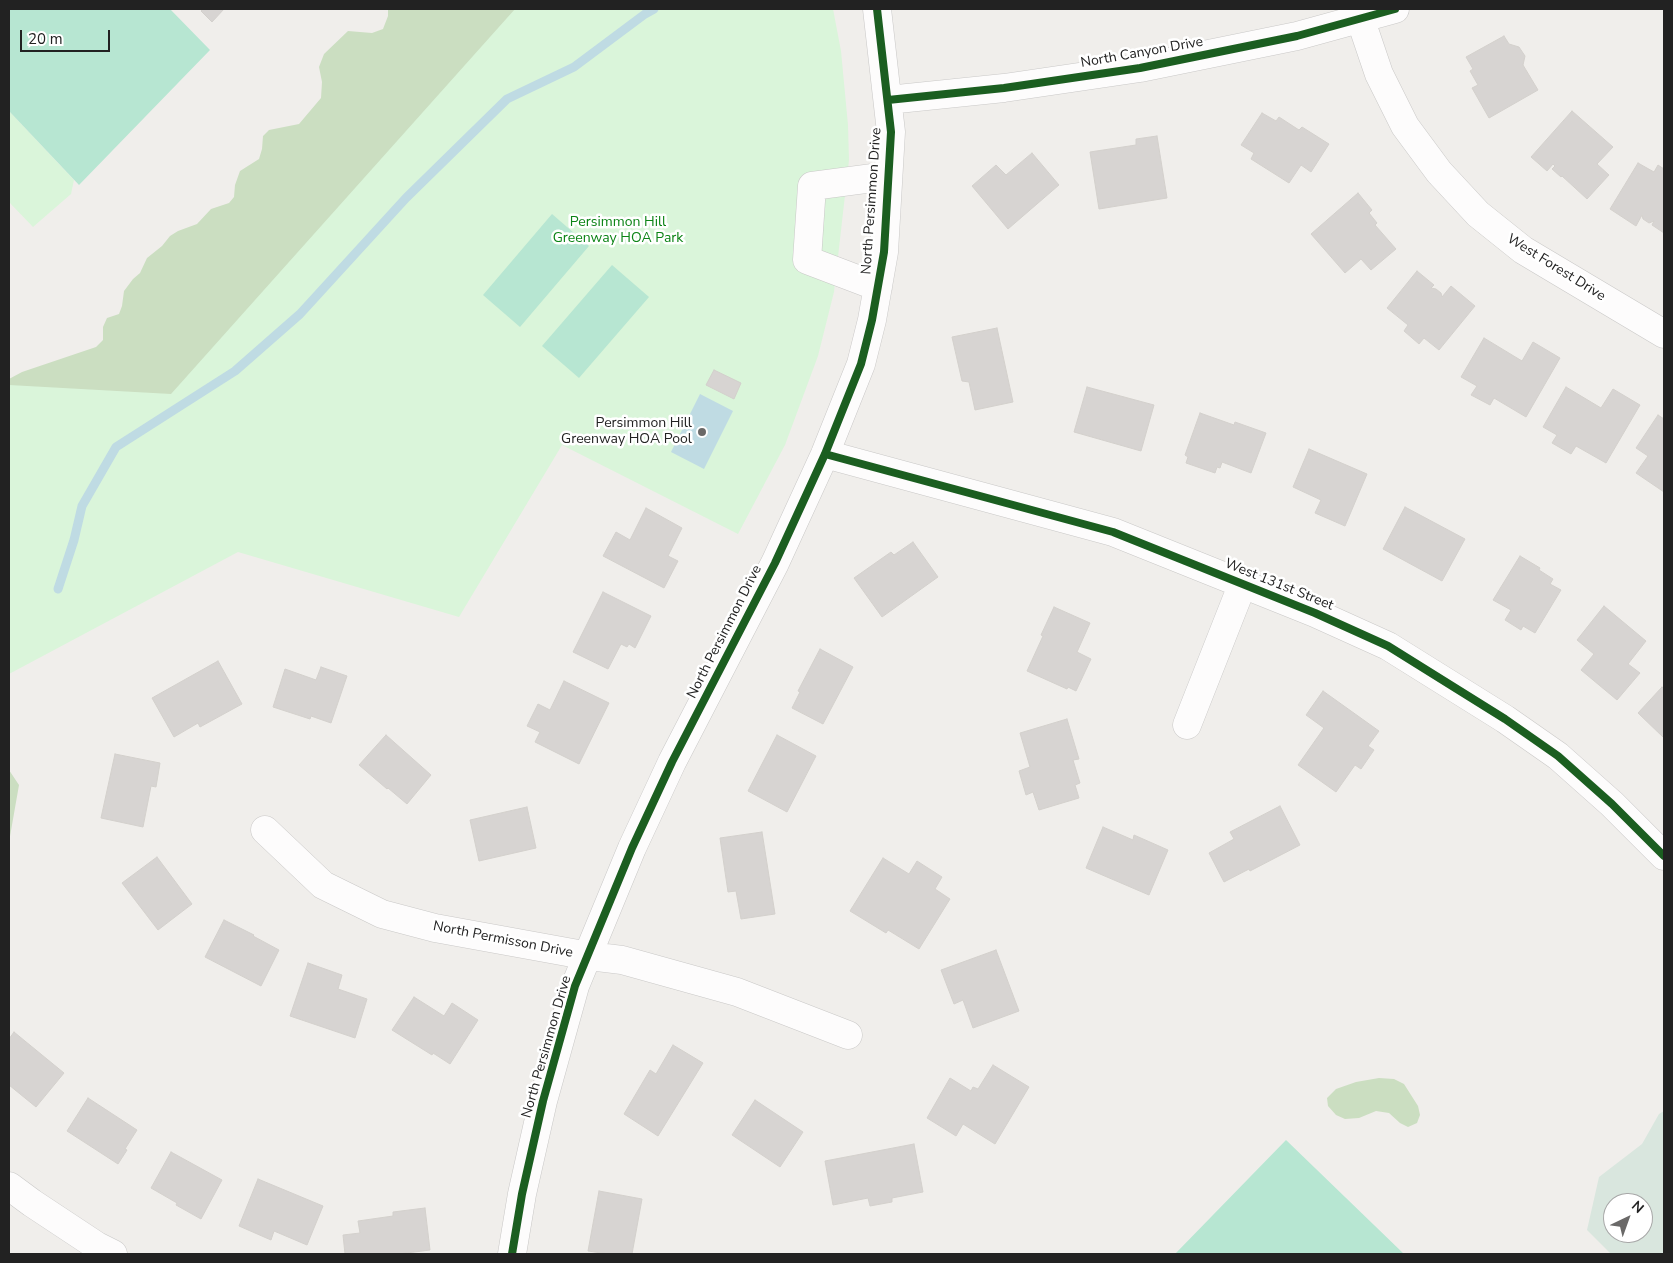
<!DOCTYPE html>
<html>
<head>
<meta charset="utf-8">
<style>
  body { margin:0 }
  #map { position:relative; width:1673px; height:1263px; overflow:hidden; background:#f0eeeb; font-family:"Nunito Sans",sans-serif }
  canvas { display:block }
  .frame { position:absolute; inset:0; border:10px solid #222; pointer-events:none }
  .north { position:absolute; left:1603px; top:1193px; width:50px; height:50px; box-sizing:border-box; background:#fff; border:1px solid #a7a7a7; border-radius:50%; rotate:42deg; font-size:14px; font-weight:700; line-height:20px; text-align:center; color:#222 }
  .north::after { content:''; display:block; margin:auto; width:18px; height:22px; background:#6a6968; clip-path:polygon(50% 0,100% 100%,50% 72%,0 100%) }
  .scale { position:absolute; left:20px; top:30px; width:90px; height:22px; box-sizing:border-box; border:2px solid #222; border-top:0; padding-left:6px; font-size:15px; line-height:18px; white-space:nowrap; color:#222; -webkit-text-stroke:4px #fff; paint-order:stroke }
</style>
</head>
<body>
<div id="map">
<canvas width="1673" height="1263"></canvas>
<div class="frame"></div>
<div class="north">N</div>
<div class="scale">20 m</div>
</div>
<script>
const ctx = document.querySelector('canvas').getContext('2d');
ctx.lineJoin = 'round';
function fillPath(path, color) { ctx.fillStyle = color; ctx.fill(path, 'evenodd'); }
const poly = rows => new Path2D(rows.map(r => 'M' + r).join(''));
function trace(path, color, width, dash) { ctx.strokeStyle = color; ctx.lineWidth = width; ctx.lineCap = dash ? 'butt' : 'round'; ctx.setLineDash(dash || []); ctx.stroke(path); }
function write(font, color, halo, rows, align = 'center') {
  ctx.font = font + ' "Nunito Sans",sans-serif'; ctx.lineWidth = 5; ctx.setLineDash([]); ctx.textBaseline = 'middle'; ctx.strokeStyle = halo; ctx.fillStyle = color; for (const [text, x, y, turn = 0] of rows) {
    ctx.save(); ctx.translate(x, y); ctx.rotate((+turn || 0) * Math.PI / 180); ctx.textAlign = isNaN(turn) ? turn : align; if (halo) ctx.strokeText(text, 0, 0); ctx.fillText(text, 0, 0); ctx.restore();
  }
}
const forest = poly([
  [388,9,832,9,9,532,9,379,22,372,96,347,103,340,103,327,107,318,119,314,122,306,124,291,133,279,140,273,147,258,162,246,170,236,178,231,197,224,211,209,229,203,234,197,235,185,240,171,259,159,262,149,263,136,269,130,299,124,321,98,322,82,319,67,324,54,348,31,372,33,383,29,388,16],
  [9,770,19,785,9,842],
  [1379,1078,1394,1079,1404,1084,1418,1106,1420,1115,1417,1123,1408,1127,1400,1123,1389,1113,1376,1111,1359,1118,1345,1119,1336,1115,1328,1106,1327,1098,1336,1089,1356,1082]
]);
const wetland = poly([
  [1664,1111,1664,1254,1611,1254,1587,1230,1599,1177,1642,1144,1659,1114],
  [1613,1203,1643,1203,1643,1233,1613,1233]
]);
const park = poly([
  [515,9,833,9,841,51,848,125,849,160,834,292,818,356,785,445,738,534,562,445,459,617,238,552,9,674,9,385,171,394],
  [9,111,74,180,71,194,33,227,9,202]
]);
const pitch = poly([
  [9,9,170,9,210,50,79,185,9,111],
  [552,214,589,246,520,327,483,295],
  [612,265,649,297,579,378,542,346],
  [1286,1140,1404,1254,1175,1254]
]);
const water = poly([
  [700,394,733,411,704,469,671,452]
]);
const stream = poly([
  [58,589,74,540,82,506,116,447,235,371,300,314,406,198,507,99,574,67,645,14,654,9]
]);
const building = poly([
  [203,9,224,9,212,22,201,11,203,9],
  [1504,36,1509,44,1519,47,1525,56,1523,65,1538,90,1489,118,1472,88,1478,85,1470,71,1473,69,1466,57,1504,36],
  [1572,111,1613,147,1597,164,1609,175,1587,199,1562,176,1561,177,1552,169,1555,166,1553,164,1547,171,1531,157,1572,111],
  [1262,113,1276,121,1279,117,1299,130,1302,127,1329,144,1311,172,1301,165,1289,183,1251,159,1254,153,1241,145,1262,113],
  [1157,136,1167,198,1099,209,1090,152,1136,145,1136,139,1157,136],
  [1032,153,1059,185,1008,229,972,186,996,165,1006,175,1032,153],
  [1638,163,1654,172,1658,165,1664,169,1664,233,1652,225,1654,221,1649,223,1643,219,1642,215,1636,226,1610,209,1638,163],
  [1358,193,1372,210,1369,213,1377,223,1375,225,1396,249,1371,270,1361,259,1345,273,1311,234,1358,193],
  [1417,271,1434,285,1431,288,1436,289,1441,293,1442,297,1451,286,1475,306,1439,350,1424,338,1419,344,1404,331,1408,325,1387,308,1417,271],
  [997,328,1013,402,975,410,969,382,962,381,952,337,997,328],
  [1484,338,1522,361,1533,342,1560,358,1526,417,1494,398,1490,405,1471,395,1477,386,1461,377,1484,338],
  [714,370,741,383,734,399,706,385,714,370],
  [1087,387,1154,405,1141,451,1074,432,1087,387],
  [1566,387,1601,408,1613,389,1640,405,1606,463,1576,446,1571,454,1552,443,1557,435,1543,427,1566,387],
  [1200,413,1234,425,1235,422,1266,433,1251,473,1222,462,1220,468,1217,467,1215,473,1186,463,1188,457,1185,455,1200,413],
  [1658,415,1664,419,1664,492,1636,473,1648,456,1636,448,1658,415],
  [1309,449,1367,474,1345,526,1315,513,1321,500,1293,487,1309,449],
  [1405,507,1465,539,1442,581,1383,549,1405,507],
  [646,508,682,528,668,556,678,561,664,588,603,556,616,532,630,540,646,508],
  [913,542,938,577,882,617,854,578,891,552,894,555,913,542],
  [1520,556,1540,568,1539,570,1553,579,1550,584,1561,590,1535,633,1523,626,1521,630,1505,620,1511,610,1493,600,1520,556],
  [603,592,651,616,635,648,629,644,627,647,621,644,608,669,573,652,603,592],
  [1604,606,1646,641,1628,664,1640,673,1617,700,1581,670,1594,654,1577,640,1604,606],
  [1054,607,1090,623,1077,652,1091,659,1076,691,1068,687,1067,689,1027,671,1043,636,1041,635,1054,607],
  [820,649,853,667,823,724,792,708,800,692,798,691,820,649],
  [218,661,242,704,200,727,198,723,174,737,152,698,218,661],
  [321,667,347,676,331,723,311,716,310,719,273,707,285,669,316,680,321,667],
  [564,681,609,703,579,764,535,742,540,732,527,726,538,704,550,710,564,681],
  [1662,687,1664,689,1664,738,1638,713,1662,687],
  [1323,691,1379,731,1368,746,1374,750,1361,769,1355,765,1336,792,1298,765,1324,728,1306,715,1323,691],
  [1067,719,1079,759,1073,760,1080,783,1075,785,1079,798,1039,810,1033,792,1026,795,1019,771,1030,767,1020,733,1067,719],
  [386,735,431,775,407,804,388,788,387,789,359,765,386,735],
  [777,735,816,756,787,812,748,791,777,735],
  [115,754,160,763,156,787,151,786,143,827,101,818,115,754],
  [1280,806,1300,845,1250,871,1249,869,1224,882,1209,853,1234,839,1230,832,1280,806],
  [527,807,536,848,479,861,470,820,527,807],
  [1103,827,1133,840,1134,835,1168,850,1149,895,1086,868,1103,827],
  [762,832,775,914,741,919,736,891,728,892,720,838,762,832],
  [157,857,192,904,158,930,122,883,157,857],
  [883,858,909,874,917,861,942,877,935,889,950,899,919,949,888,930,886,933,850,911,883,858],
  [224,920,254,935,253,936,279,950,261,986,205,957,224,920],
  [996,950,1019,1011,973,1028,963,1000,954,1004,941,970,996,950],
  [308,963,342,975,338,989,367,999,355,1038,290,1016,308,963],
  [414,997,444,1016,452,1003,478,1020,450,1064,433,1053,432,1055,392,1030,414,997],
  [14,1032,64,1073,36,1107,9,1085,9,1039,14,1032],
  [673,1045,703,1063,658,1136,624,1114,650,1070,656,1074,673,1045],
  [993,1065,1029,1087,995,1144,963,1124,956,1136,927,1118,950,1078,971,1091,973,1087,978,1089,993,1065],
  [88,1098,137,1130,125,1149,127,1150,118,1164,67,1131,88,1098],
  [755,1100,803,1132,780,1167,732,1135,755,1100],
  [914,1144,923,1192,892,1198,892,1202,870,1206,868,1198,833,1205,825,1161,914,1144],
  [171,1152,222,1180,201,1219,176,1205,177,1203,151,1188,171,1152],
  [258,1179,323,1206,307,1245,274,1231,271,1240,239,1226,258,1179],
  [599,1191,642,1199,632,1254,608,1254,588,1251,599,1191],
  [425,1208,430,1250,399,1254,345,1254,343,1235,360,1233,358,1221,393,1216,393,1212,425,1208]
]);
const minor = poly([
  [1357,9,1379,74,1405,126,1439,172,1478,214,1523,250,1664,334],
  [888,100,1004,88,1140,68,1297,36,1395,9],
  [878,287,807,260,812,186,888,176],
  [825,454,1113,532,1315,613,1388,646,1505,719,1558,756,1612,804,1664,856],
  [1187,725,1243,583],
  [265,830,323,885,382,914,435,928,589,956,622,960,737,992,848,1035],
  [9,1186,32,1203,97,1246,113,1254],
  [512,1254,522,1194,543,1101,575,986,632,848,672,762,775,563,825,454,861,364,872,320,884,252,891,132,877,9]
]);
const cycleway = poly([
  [888,100,1004,88,1140,68,1297,36,1395,9],
  [825,454,1113,532,1315,613,1388,646,1505,719,1558,756,1612,804,1664,856],
  [512,1254,522,1194,543,1101,575,986,632,848,672,762,775,563,825,454,861,364,872,320,884,252,891,132,877,9]
]);
const markers = [
  [702,432,5,"#6a6968"]
];
const streetNames = [
  ["North Canyon Drive",1142,53,-10],
  ["North Persimmon Drive",872,201,-86],
  ["West Forest Drive",1556,268,32],
  ["West 131st Street",1279,585,22],
  ["North Persimmon Drive",725,632,-63],
  ["North Permisson Drive",503,940,11],
  ["North Persimmon Drive",547,1047,-74]
];
const parkNames = [
  ["Persimmon Hill",618,223],
  ["Greenway HOA Park",618,239]
];
const poiNames = [
  ["Persimmon Hill",692,424],
  ["Greenway HOA Pool",692,440]
];
fillPath(forest, '#cbdec1');
fillPath(wetland, '#d9e6de');
fillPath(park, '#daf5da');
fillPath(pitch, '#b7e6d2');
fillPath(water, '#bfdbe3');
trace(stream, '#bfdbe3', 9);
fillPath(building, '#d7d4d2');
trace(building, '#d3d0cc', 1);
trace(minor, '#c9c8c7', 29);
trace(minor, '#fdfcfc', 28);
trace(cycleway, '#1b5e20', 8);
for (const [x, y, r, color] of markers) { const dot = new Path2D(); dot.arc(x, y, r, 0, 2 * Math.PI); ctx.fillStyle = color; ctx.fill(dot); trace(dot, '#fff', 2); }
write('14px', '#222', '#fff', streetNames);
write('14px', '#0c8416', '#fff', parkNames);
write('14px', '#222', '#fff', poiNames, 'right');
</script>
</body>
</html>
